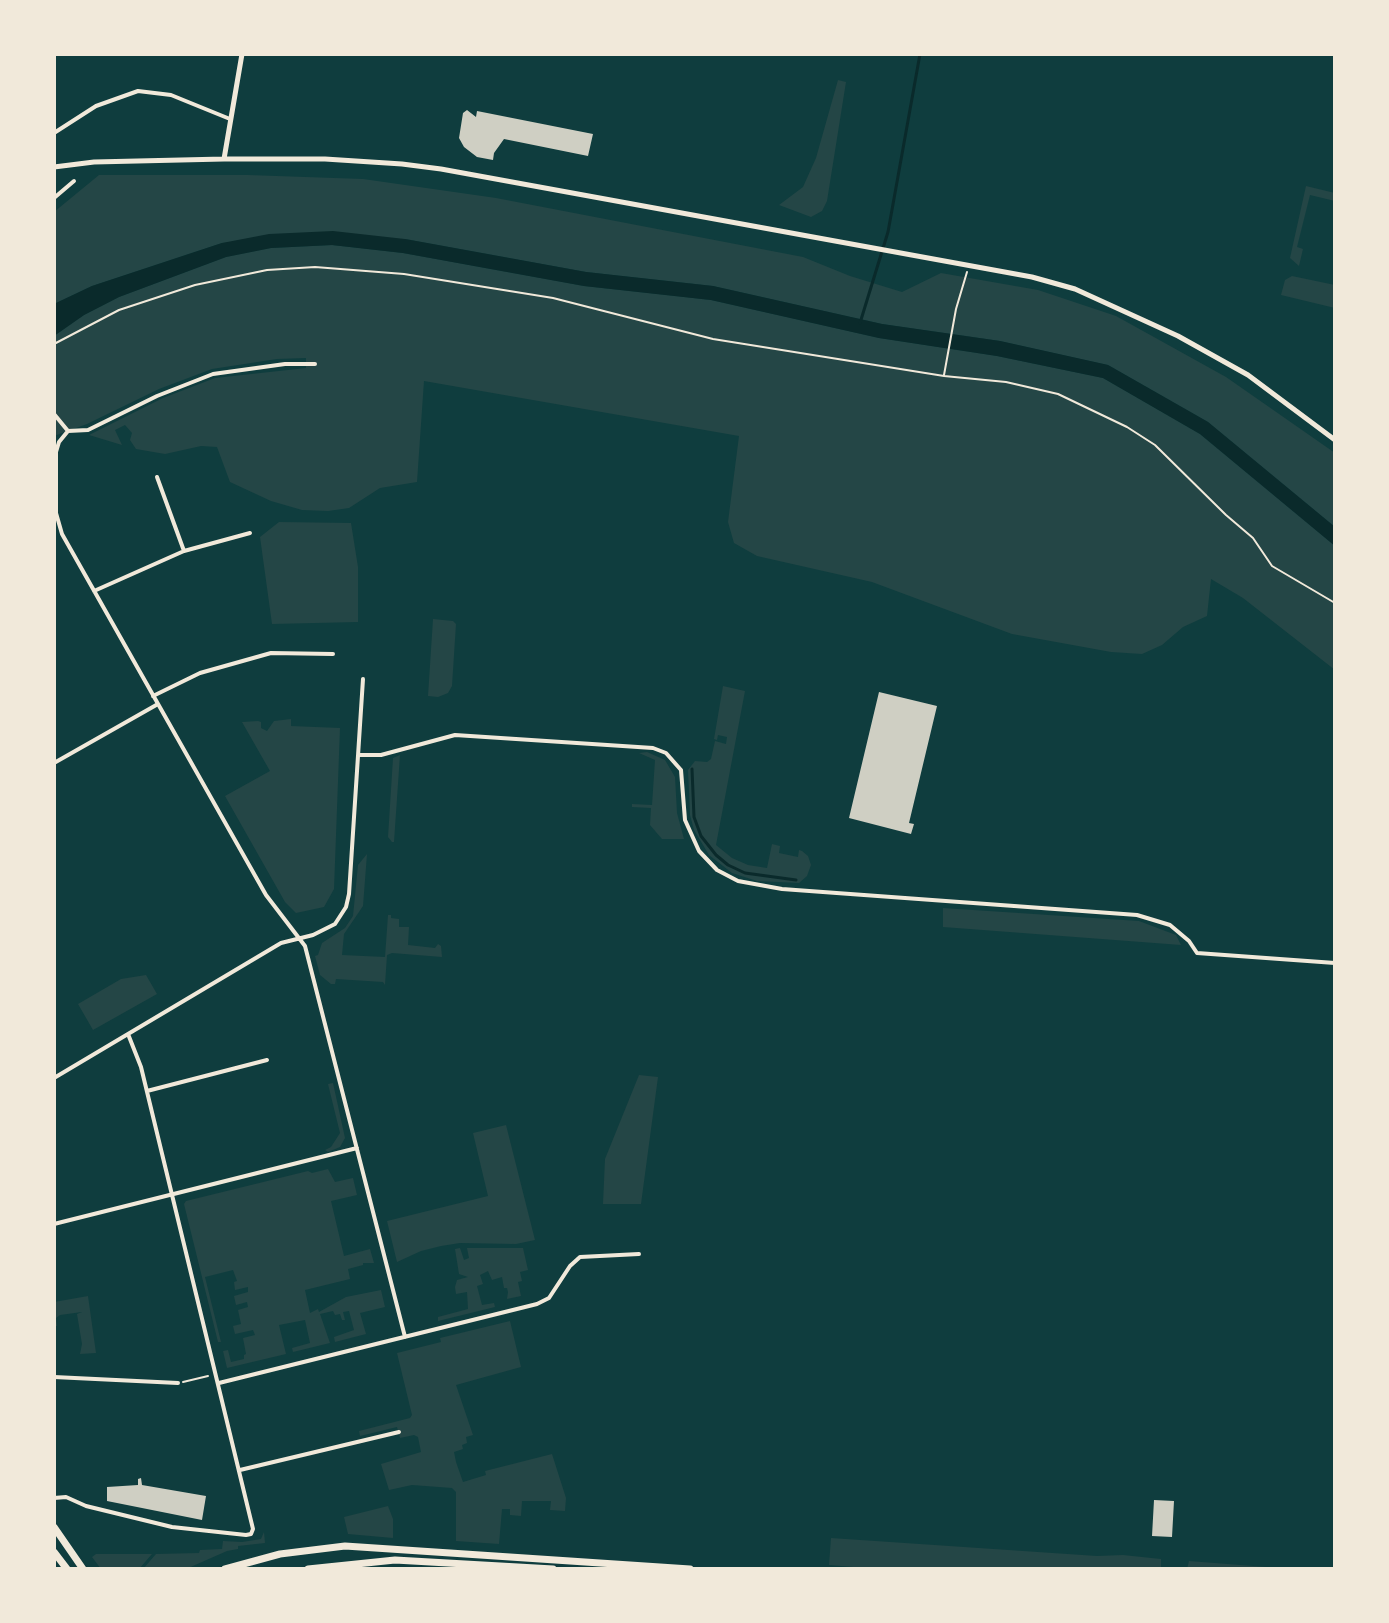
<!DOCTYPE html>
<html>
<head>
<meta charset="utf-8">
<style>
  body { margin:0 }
  #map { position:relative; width:1389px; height:1623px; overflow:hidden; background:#0f3d3e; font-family:Karla,sans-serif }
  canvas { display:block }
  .frame { position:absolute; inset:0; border:56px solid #f1e9da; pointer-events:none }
</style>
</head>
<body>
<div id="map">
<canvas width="1389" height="1623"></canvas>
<div class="frame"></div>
</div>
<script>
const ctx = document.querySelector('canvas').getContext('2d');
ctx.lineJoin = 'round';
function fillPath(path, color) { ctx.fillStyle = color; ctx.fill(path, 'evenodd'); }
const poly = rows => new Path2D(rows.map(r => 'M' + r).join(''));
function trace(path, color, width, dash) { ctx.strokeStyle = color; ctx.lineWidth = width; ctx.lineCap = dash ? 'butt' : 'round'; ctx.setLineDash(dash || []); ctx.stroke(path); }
const green = poly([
  [838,80,846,82,827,201,822,211,811,217,779,205,803,187,816,158],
  [99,175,248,175,363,179,496,198,803,257,850,276,902,292,941,273,1038,290,1116,316,1226,377,1335,453,1335,527,1208,422,1108,365,1000,341,882,324,713,286,586,272,405,239,222,243,92,286,54,304,54,212],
  [1306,186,1335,193,1335,201,1310,195,1297,247,1303,249,1299,266,1290,258],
  [332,245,403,253,584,286,711,300,879,338,997,356,1103,378,1200,434,1335,546,1335,670,1243,598,1211,579,1207,616,1183,627,1162,645,1142,654,1111,652,1012,634,872,582,757,556,734,543,728,522,739,436,424,381,417,482,380,488,349,508,328,511,302,510,271,501,230,482,217,447,201,446,165,454,136,449,130,440,132,433,125,425,115,430,122,445,89,435,163,398,215,378,306,368,306,358,277,359,212,369,159,389,87,424,54,436,54,336,84,315,119,297,226,257,271,248],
  [1292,276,1335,285,1335,308,1281,295,1285,280],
  [279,522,351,523,358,567,358,622,272,624,260,537],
  [433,619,453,621,456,624,452,686,448,693,438,697,428,696],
  [723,686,745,691,716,845,732,858,748,865,767,868,772,844,780,846,779,853,798,857,799,850,802,851,808,856,811,865,807,876,799,883,757,881,732,873,709,855,694,830,690,815,688,770,695,761,707,762,711,759,715,741,726,744,727,737,718,735,717,740,714,739],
  [291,719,291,726,340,728,334,889,324,907,296,913,285,902,225,796,270,771,242,722,258,721,261,722,261,728,267,731,274,721],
  [647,752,665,760,675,777,677,813,684,839,662,839,650,825,651,808,632,807,632,804,652,805,655,760,639,753],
  [400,755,394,842,392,842,388,837,393,758],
  [367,854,363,906,344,934,342,955,385,957,388,915,391,915,391,918,399,919,399,927,409,927,408,945,435,948,438,944,441,946,442,957,392,953,387,955,385,985,383,982,336,979,335,984,331,984,320,975,315,956,318,955,322,943,345,928,353,916,358,865],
  [943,908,1139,921,1176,935,1181,945,943,927],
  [146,975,157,994,93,1030,78,1004,121,979],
  [639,1075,658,1077,641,1204,603,1204,605,1159],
  [333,1083,345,1138,340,1147,328,1152,325,1150,331,1147,340,1133,328,1084],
  [506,1125,535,1240,516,1244,460,1243,441,1246,421,1251,397,1262,387,1221,488,1196,473,1133],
  [328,1169,335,1182,353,1178,357,1195,331,1201,344,1256,370,1249,374,1263,363,1263,363,1265,348,1269,350,1279,305,1290,310,1313,318,1309,319,1312,346,1297,381,1290,385,1307,360,1313,366,1334,335,1342,334,1337,354,1330,349,1311,343,1312,345,1320,342,1320,340,1314,335,1315,333,1311,320,1314,330,1343,293,1352,292,1348,310,1343,305,1320,279,1325,286,1354,227,1368,223,1351,228,1350,231,1362,244,1359,244,1355,246,1354,243,1338,255,1335,253,1330,235,1334,233,1326,241,1324,238,1310,248,1307,247,1302,236,1305,234,1296,248,1292,248,1287,235,1290,234,1282,237,1281,233,1270,205,1277,221,1342,218,1342,184,1204,186,1201,308,1171,312,1173],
  [460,1248,464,1260,469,1258,467,1248,523,1248,528,1270,520,1272,522,1281,518,1282,521,1296,507,1299,508,1292,507,1288,504,1288,502,1277,492,1280,488,1271,480,1275,483,1284,477,1286,482,1305,494,1303,495,1307,438,1321,438,1317,468,1309,467,1292,456,1294,455,1287,457,1280,468,1277,459,1274,455,1249],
  [88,1296,96,1353,80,1354,82,1344,77,1314,82,1312,60,1315,56,1318,57,1326,54,1326,54,1302],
  [510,1321,521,1367,456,1385,473,1435,466,1437,467,1443,462,1445,463,1449,454,1452,456,1462,463,1482,486,1475,485,1471,552,1454,566,1498,565,1511,550,1510,551,1501,522,1501,521,1516,510,1515,510,1509,502,1509,499,1544,456,1541,456,1492,452,1488,412,1485,389,1490,381,1464,421,1452,418,1437,414,1435,400,1438,397,1427,360,1436,359,1431,410,1418,412,1415,397,1353,441,1342,440,1338],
  [388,1506,393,1519,393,1538,348,1534,344,1517],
  [264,1532,265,1543,238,1546,238,1549,227,1551,186,1569,143,1569,156,1554,199,1553,200,1550,222,1549,223,1541,242,1542,261,1539],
  [831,1538,1097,1556,1123,1555,1161,1559,1161,1569,877,1569,829,1565],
  [96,1554,152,1554,139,1569,101,1569,92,1557],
  [1189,1561,1292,1569,1299,1569,1187,1569]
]);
const water = poly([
  [333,231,405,239,586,272,713,286,882,324,1000,341,1108,365,1208,422,1335,527,1335,546,1200,434,1103,378,997,356,879,338,711,300,584,286,403,253,332,245,271,248,226,257,119,297,84,315,54,336,54,304,92,286,222,243,269,234]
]);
const stream = poly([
  [860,323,888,232,920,54],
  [692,769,694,817,701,836,716,855,728,865,745,873,796,880]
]);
const building = poly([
  [467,110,476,117,477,111,593,134,588,156,504,139,494,153,493,160,477,157,464,147,459,138,463,113],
  [879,692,937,706,909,823,914,824,911,834,849,818],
  [141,1478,142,1485,206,1496,202,1520,107,1501,107,1487,138,1485,138,1479],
  [1154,1500,1174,1501,1172,1537,1152,1536]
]);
const path = poly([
  [54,344,119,310,195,285,267,270,315,267,404,274,553,298,713,339,944,376,1006,382,1058,394,1127,427,1155,445,1226,515,1253,538,1272,566,1335,603],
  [944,375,956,309,967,272],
  [183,1382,208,1376]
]);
const minor = poly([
  [54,133,96,106,138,91,171,95,230,119],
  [54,198,74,181],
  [54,414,68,431],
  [68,431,59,442,56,452,56,513,62,534,266,895,305,946,405,1337],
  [68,431,88,430,157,396,213,374,285,364,315,364],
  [157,477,184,551],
  [94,591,184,551,250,533],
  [153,696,200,673,271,653,333,654],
  [358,755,381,755,455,735,653,748,666,753,681,770,685,820,699,851,717,870,738,881,782,889,1137,915,1170,925,1189,941,1197,953,1335,963],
  [54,763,158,704],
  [54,1078,281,943,313,935,335,924,346,907,349,894,363,679],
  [147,1091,267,1060],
  [54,1224,357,1148],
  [54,1377,178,1383],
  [219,1383,537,1304,549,1298,570,1266,580,1257,639,1254],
  [240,1470,399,1432],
  [54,1498,66,1497,86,1506,172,1527,246,1535,251,1534,253,1529,141,1067,128,1034]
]);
const tertiary = poly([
  [224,159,242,54],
  [54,167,94,162,224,159,325,159,402,164,441,169,1032,277,1075,289,1178,336,1248,375,1335,440]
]);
const primary = poly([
  [54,1527,83,1569],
  [54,1552,67,1569],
  [225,1569,280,1554,345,1546,690,1569],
  [308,1569,395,1560,553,1569]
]);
fillPath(green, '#244646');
fillPath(water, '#0a2a2b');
trace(stream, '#0a2a2b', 3);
fillPath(building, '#cfcfc3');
trace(path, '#f1e9da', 2);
trace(minor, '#f1e9da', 4);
trace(tertiary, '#f1e9da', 5);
trace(primary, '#f1e9da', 7);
</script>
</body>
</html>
